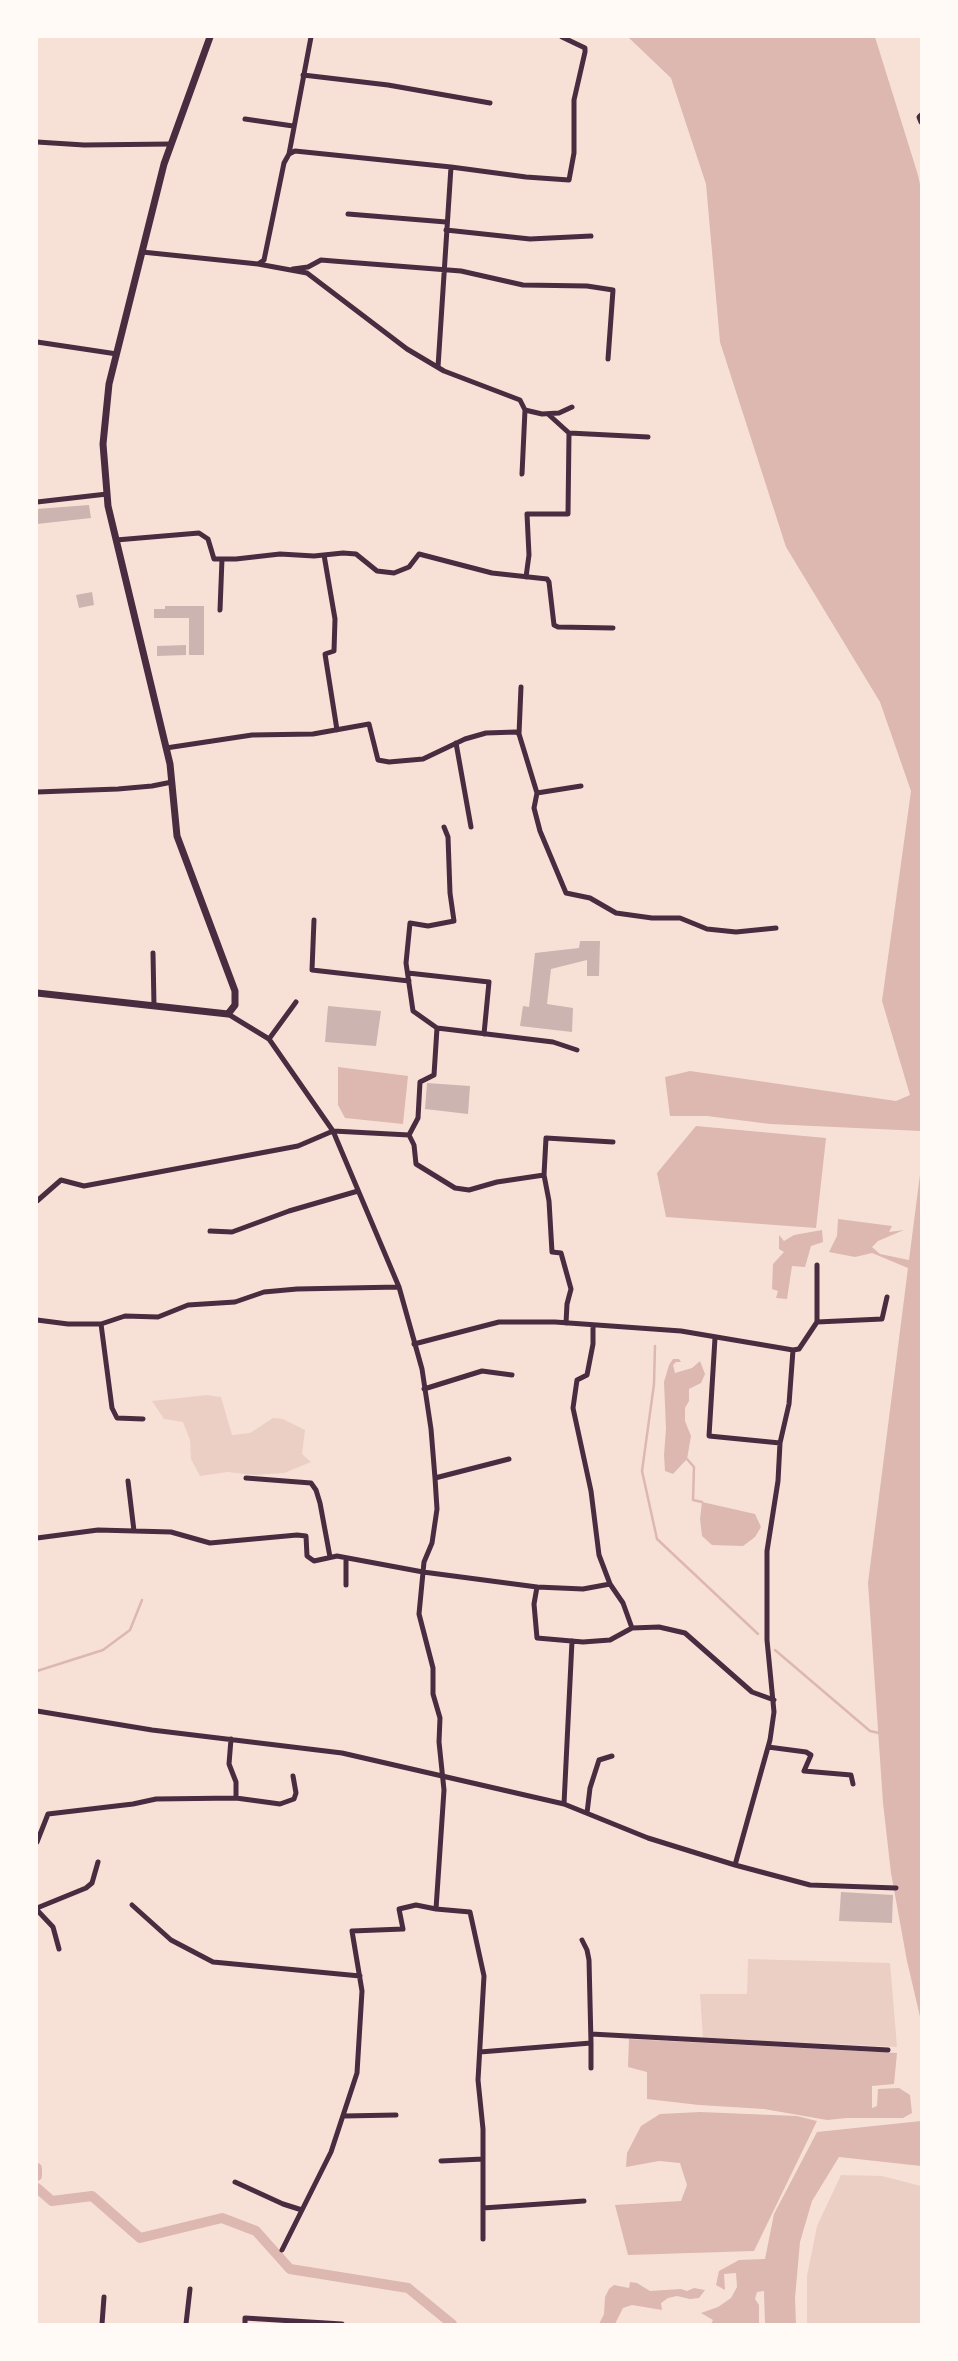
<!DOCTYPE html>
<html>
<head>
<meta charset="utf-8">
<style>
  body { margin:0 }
  #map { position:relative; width:958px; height:2361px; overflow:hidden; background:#f7e1d7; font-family:Bitter,serif }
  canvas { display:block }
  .frame { position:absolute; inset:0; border:38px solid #fffaf5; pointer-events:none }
</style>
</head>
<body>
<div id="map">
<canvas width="958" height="2361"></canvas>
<div class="frame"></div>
</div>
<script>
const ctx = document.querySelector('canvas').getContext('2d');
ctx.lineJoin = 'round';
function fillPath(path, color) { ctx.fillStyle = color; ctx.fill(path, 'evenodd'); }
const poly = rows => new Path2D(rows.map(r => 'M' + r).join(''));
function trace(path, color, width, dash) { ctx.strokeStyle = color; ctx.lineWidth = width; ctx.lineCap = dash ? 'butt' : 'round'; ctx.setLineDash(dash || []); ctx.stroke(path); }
const green = poly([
  [207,1395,221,1397,232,1435,250,1433,273,1418,283,1419,305,1430,302,1454,311,1462,284,1473,254,1475,227,1472,200,1476,191,1459,190,1440,183,1422,164,1419,152,1401],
  [748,1959,890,1963,897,2047,703,2038,700,1994,747,1994],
  [841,2175,882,2176,921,2186,921,2324,807,2324,807,2276,817,2226]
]);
const water = poly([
  [628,37,875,37,918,175,921,189,921,1131,770,1124,707,1116,670,1116,665,1077,690,1071,896,1101,910,1095,882,1001,911,791,880,702,786,547,720,342,706,184,671,78],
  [338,1067,408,1076,403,1124,345,1118,338,1105],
  [696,1126,826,1138,816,1228,666,1217,657,1173],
  [921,1167,921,2021,907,1961,891,1873,883,1803,868,1583,908,1268,872,1253,855,1257,829,1252,837,1236,838,1219,892,1226,889,1232,904,1230,878,1241,872,1247,880,1254,909,1260],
  [822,1230,823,1242,811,1246,805,1267,792,1266,787,1299,776,1298,778,1291,772,1289,773,1264,784,1252,779,1249,779,1235,784,1241,794,1235],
  [673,1359,679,1359,681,1362,676,1362,673,1365,675,1373,692,1368,700,1361,705,1374,701,1383,689,1389,689,1401,685,1408,685,1421,691,1436,687,1459,673,1474,665,1471,664,1455,666,1429,664,1382,669,1365],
  [702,1502,755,1514,761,1527,755,1537,743,1546,712,1545,702,1536,700,1519],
  [629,2039,897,2053,894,2084,872,2086,872,2108,877,2106,878,2089,899,2088,910,2095,912,2113,903,2118,847,2118,827,2120,764,2109,699,2105,647,2099,647,2072,628,2067],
  [700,2112,797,2116,817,2121,754,2251,628,2255,615,2205,681,2201,687,2185,680,2163,659,2161,626,2167,627,2153,641,2126,660,2114],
  [921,2121,921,2166,839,2157,812,2201,800,2242,795,2298,796,2324,765,2324,764,2291,757,2292,755,2299,759,2305,759,2324,711,2324,713,2320,701,2313,718,2307,731,2298,737,2287,736,2273,724,2274,725,2290,716,2285,719,2271,739,2260,765,2259,774,2214,817,2132],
  [630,2282,637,2283,650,2291,681,2289,687,2291,694,2288,705,2290,699,2298,690,2299,677,2296,668,2298,661,2303,662,2310,632,2305,623,2308,615,2324,599,2324,604,2314,605,2297,609,2289,614,2285,629,2288]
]);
const stream = poly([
  [655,1346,654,1384,642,1471,657,1539,758,1634],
  [687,1459,694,1467,693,1500,702,1502],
  [775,1650,870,1731,879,1733],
  [37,1671,103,1650,130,1630,142,1600]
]);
const canal = poly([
  [37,2168,37,2176],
  [37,2188,52,2201,92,2196,140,2238,222,2218,256,2231,290,2269,408,2288,452,2324]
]);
const building = poly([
  [89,505,91,518,37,524,37,509],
  [92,592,94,605,79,608,76,595],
  [165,606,204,606,204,655,189,655,189,618,154,618,154,609,165,609],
  [186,645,186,655,157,656,157,646],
  [580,941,600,941,599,976,587,976,587,960,551,969,547,1004,573,1008,572,1032,520,1026,523,1006,529,1007,535,953,579,948],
  [328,1006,381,1011,376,1046,325,1042],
  [427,1083,470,1086,468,1114,425,1109],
  [841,1892,893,1895,892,1923,839,1921]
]);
const minor = poly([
  [303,75,388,85,490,103],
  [921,115,919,117,921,122],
  [245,119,293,126],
  [37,142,84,145,171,144],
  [289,154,311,37],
  [348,214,446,222],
  [446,230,530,239,591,236],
  [142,252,258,264,264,260,284,163,289,154,295,151,451,167,526,177,569,180,574,153,574,100,585,52,585,48,562,37],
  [258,264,307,273,407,349,444,371,520,400,525,410,542,414,559,413,572,407],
  [293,269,308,267,321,260,333,261,461,271,523,285,587,286,613,290,608,359],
  [37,342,117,354],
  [438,367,451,167],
  [548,414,569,433],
  [522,474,525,410],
  [37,502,107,494],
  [116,540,199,533,208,539,214,559,236,559,280,554,314,556,343,553,356,554,377,571,394,573,409,567,419,554,492,573,547,579,549,582,554,625,558,627,613,628],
  [324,555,335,619,334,651,325,654,337,730],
  [526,577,529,555,527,514,568,514,569,433,648,437],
  [220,610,222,559],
  [519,734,521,687],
  [456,743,471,827],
  [166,748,252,735,313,734,369,724,378,760,389,762,423,759,465,739,486,733,516,732,519,734,537,793,581,786],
  [37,792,118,789,152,786,172,782],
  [537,793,534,808,540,831,566,893,590,898,616,913,652,918,680,918,707,929,736,932,776,928],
  [314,920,312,970,409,981],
  [153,953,154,1006],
  [408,973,489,982,484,1034],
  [437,1028,413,1011,406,963,410,923,428,926,454,921,450,893,448,837,444,827],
  [269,1039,296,1002],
  [409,1135,414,1145,416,1164,455,1188,469,1190,497,1182,544,1175],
  [37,1201,61,1180,84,1186,298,1146,333,1131,409,1135,418,1118,420,1082,434,1075,437,1028,553,1042,577,1050],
  [210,1231,232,1232,289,1211,358,1191],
  [817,1265,817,1322],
  [399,1287,422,1369,431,1429,435,1478,437,1509,432,1543,424,1562,419,1614,433,1668,433,1694,440,1718,439,1742,444,1790,436,1909,470,1912,484,1976,478,2080,483,2129,483,2239],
  [37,1320,68,1324,101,1324,125,1316,158,1317,188,1305,235,1302,264,1292,297,1289,399,1287,333,1131,269,1039,228,1014],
  [566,1323,567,1304,571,1289,561,1253,552,1252,549,1201,544,1175,546,1138,613,1142],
  [101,1324,112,1408,117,1418,143,1419],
  [593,1325,593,1344,587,1375,577,1380,573,1408,591,1491,599,1555,610,1584,623,1603,632,1628,659,1627,685,1633,752,1692,774,1700],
  [715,1338,709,1436,780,1443],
  [414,1344,499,1322,555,1322,681,1331,793,1350,789,1404,780,1443,778,1481,767,1551,767,1640,774,1712,770,1740,735,1865],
  [793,1350,799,1349,817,1322,882,1319,887,1297],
  [424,1389,482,1371,512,1375],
  [246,1478,311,1483,316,1490,320,1503,330,1557],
  [435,1478,509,1459],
  [128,1481,134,1531],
  [37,1538,98,1530,171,1532,210,1543,297,1535,306,1536,307,1556,314,1561,337,1556,423,1572,537,1587],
  [346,1559,346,1585],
  [610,1584,583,1589,537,1587,534,1604,537,1638,583,1642,610,1640,632,1628],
  [37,1711,152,1730,342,1753,564,1804,648,1838,735,1865,810,1885,896,1888],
  [231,1739,229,1764,236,1782,236,1798],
  [768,1747,806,1752,811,1755,804,1771,851,1775,853,1784],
  [564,1804,572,1641],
  [587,1813,590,1788,599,1760,612,1756],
  [37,1842,48,1814,133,1804,156,1799,236,1798,280,1804,294,1799,296,1793,293,1776],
  [132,1905,171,1940,213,1962,360,1976],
  [37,1908,86,1888,92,1883,98,1862],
  [37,1910,53,1927,59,1949],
  [591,2034,888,2050],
  [480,2052,591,2043,589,1960,587,1950,582,1940],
  [591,2068,591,2043],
  [344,2116,396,2115],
  [441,2161,483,2159],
  [235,2182,283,2204,302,2210,331,2152,357,2073,362,1991,352,1931,403,1929,399,1909,416,1905,436,1909],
  [483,2208,584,2201],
  [282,2250,302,2210],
  [102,2324,104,2297],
  [186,2324,190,2289],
  [245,2324,245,2318,342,2324]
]);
const secondary = poly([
  [37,993,228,1014,235,1005,235,991,177,836,170,764,108,506,103,444,109,384,164,164,210,37]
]);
fillPath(green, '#ebcfc5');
fillPath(water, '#dcb8b0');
trace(stream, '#dcb8b0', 2.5);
trace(canal, '#dcb8b0', 10);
fillPath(building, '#ccb4b1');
trace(minor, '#4a2c40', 5);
trace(secondary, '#4a2c40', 7);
</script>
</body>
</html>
